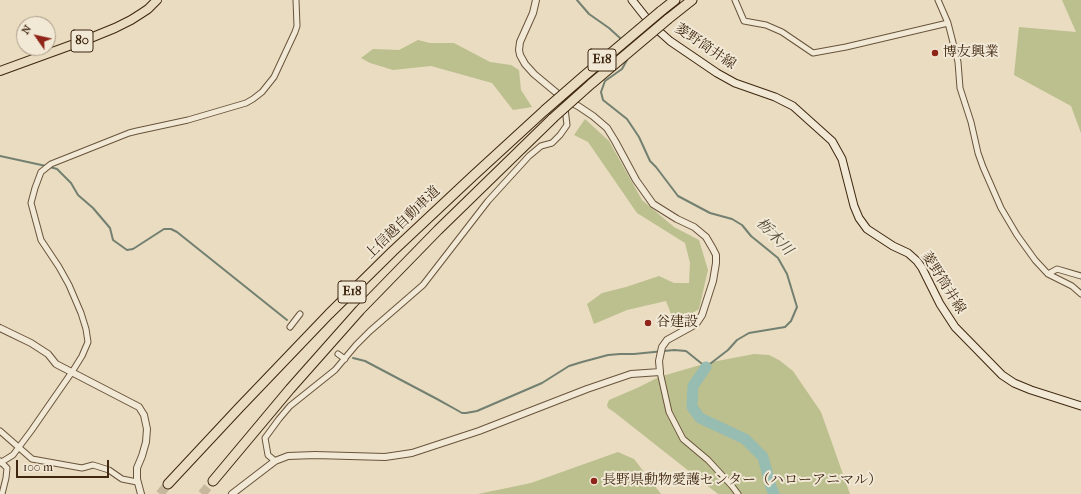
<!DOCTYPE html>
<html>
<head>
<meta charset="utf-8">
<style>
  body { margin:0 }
  #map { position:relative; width:1081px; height:494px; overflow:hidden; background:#e9dcc0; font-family:"IM FELL French Canon",serif }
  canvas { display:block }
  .north { position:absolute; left:16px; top:16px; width:40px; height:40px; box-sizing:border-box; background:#f1e8d6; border:1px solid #a99a86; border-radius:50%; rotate:304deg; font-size:11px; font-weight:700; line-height:16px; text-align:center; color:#3e260f }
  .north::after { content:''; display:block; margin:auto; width:14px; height:18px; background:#8f2418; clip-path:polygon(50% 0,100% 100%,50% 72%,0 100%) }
  .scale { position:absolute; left:16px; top:460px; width:93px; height:18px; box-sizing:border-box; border:2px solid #3e260f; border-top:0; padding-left:5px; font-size:12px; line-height:14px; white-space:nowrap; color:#3e260f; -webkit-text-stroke:3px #f1e8d6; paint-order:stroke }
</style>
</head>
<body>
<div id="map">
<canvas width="1081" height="494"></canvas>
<div class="north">N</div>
<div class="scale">100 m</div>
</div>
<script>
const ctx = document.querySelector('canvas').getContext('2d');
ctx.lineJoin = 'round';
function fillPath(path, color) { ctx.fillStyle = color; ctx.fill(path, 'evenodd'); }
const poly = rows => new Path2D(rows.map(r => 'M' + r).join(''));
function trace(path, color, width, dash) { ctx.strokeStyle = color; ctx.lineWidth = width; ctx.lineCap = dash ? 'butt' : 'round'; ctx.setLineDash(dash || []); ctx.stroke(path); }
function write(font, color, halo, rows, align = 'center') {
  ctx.font = font + ' "IM FELL French Canon","Noto Serif JP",serif'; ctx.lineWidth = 4; ctx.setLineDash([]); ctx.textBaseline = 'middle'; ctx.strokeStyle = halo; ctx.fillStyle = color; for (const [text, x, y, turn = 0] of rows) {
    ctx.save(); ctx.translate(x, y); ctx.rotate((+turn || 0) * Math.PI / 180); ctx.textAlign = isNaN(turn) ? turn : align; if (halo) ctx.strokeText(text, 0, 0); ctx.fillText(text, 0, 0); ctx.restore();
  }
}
const green = poly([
  [1062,0,1081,0,1081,133,1071,106,1014,75,1019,27,1076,32],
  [418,40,430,43,454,43,490,62,511,65,519,70,521,90,532,107,513,110,492,83,431,66,393,70,370,63,361,58,373,49,399,50],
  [585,119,609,141,642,200,674,227,699,240,708,270,699,309,675,324,666,301,627,310,594,324,587,304,602,293,626,287,659,276,674,283,689,283,690,263,685,243,637,213,588,142,574,135],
  [754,354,769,355,779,360,793,371,821,412,850,494,718,494,614,412,608,408,607,405,609,400,637,388,659,377,707,363],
  [618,452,634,459,661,494,478,494,531,483]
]);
const stream = poly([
  [577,0,589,14,609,28,620,38,620,41],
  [0,156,46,166],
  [50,167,57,169,71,183,78,195,93,208,110,228,113,240,127,250,133,249,164,229,171,229,177,232,287,320],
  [353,358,365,361,437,399,455,409,462,413,466,413,477,411,542,383,569,366,582,362,608,355,620,354,634,354,674,350,686,351,706,367,728,350,737,340,749,333,785,327,791,321,797,307,787,274,778,258,751,236,742,225,732,219,710,213,678,196,656,167,650,161,639,137,627,119,603,100,601,92,605,81,622,69,627,60,626,58]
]);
const river = poly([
  [706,367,693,386,692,407,700,418,745,439,763,457,771,487,774,494]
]);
const motorwayTunnel = poly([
  [160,494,168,484],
  [202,494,213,481]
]);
const minor = poly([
  [735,0,744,21,766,25,782,32,813,53,846,47,948,23],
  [938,0,948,23,958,62,960,88,971,122,978,153,983,167,1001,208,1017,235,1035,260,1048,274,1072,286,1081,294],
  [1048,274,1057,269,1081,276],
  [290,327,300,314],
  [338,354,345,359],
  [660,372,669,412,683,439,708,460,732,486,738,494],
  [0,431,32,459,82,468,93,465,109,470,122,479,137,482],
  [0,461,7,468,6,478,2,494],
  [275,461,268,455,265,438,279,419,290,406,335,370,356,345,370,331,423,285,488,201,529,156,541,146,552,143,560,135,567,125,565,108],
  [0,463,13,455,31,431,72,372,82,356,88,342,86,329,81,313,69,285,59,267,41,240,31,203,35,188,41,172,51,164,129,133,137,131,188,120,246,103,253,99,262,92,274,77,295,32,297,26,296,0]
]);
const tertiary = poly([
  [0,328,31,343,48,354,56,364,139,407,144,415,147,429,146,442,142,456,137,468,137,479,141,494],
  [232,494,275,461,288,456,315,455,385,457,412,453,479,431,587,389,631,374,660,372,659,361,662,347,667,340,696,324,702,315,713,281,716,263,716,255,713,249,706,237,694,227,677,219,653,204,636,180,615,141,607,128,593,116,578,106,564,99,534,74,525,64,520,55,519,50,520,42,533,13,536,0]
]);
const secondary = poly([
  [632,0,651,24,670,41,717,73,735,83,775,97,793,106,832,141,842,159,854,206,859,218,867,229,893,246,908,253,917,261,922,268,940,304,955,327,1002,375,1014,383,1031,390,1081,406]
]);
const primary = poly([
  [0,71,88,39,115,28,131,20,142,13,148,9,157,0]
]);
const motorway = poly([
  [661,11,675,0],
  [668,19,692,0],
  [213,481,290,389,360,310,438,230,553,118],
  [168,484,239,408,329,314,393,251,473,176,545,110]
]);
const motorwayBridge = poly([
  [545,110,584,76,661,11],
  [553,118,591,84,668,19]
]);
const markers = [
  [935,53,4,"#8f2418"],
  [648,323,4,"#8f2418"],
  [594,481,4,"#8f2418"]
];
const shields = [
  [82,41,22],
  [602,60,28],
  [352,292,28]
];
const shieldNames = [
  ["80",82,41],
  ["E18",602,60],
  ["E18",352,292]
];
const streetNames = [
  ["菱野筒井線",705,47,34],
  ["上信越自動車道",403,223,-44],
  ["菱野筒井線",943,283,58]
];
const poiNames = [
  ["博友興業",943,53],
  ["谷建設",656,323],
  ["長野県動物愛護センター（ハローアニマル）",602,481]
];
const waterNames = [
  ["栃木川",774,237,46]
];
fillPath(green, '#bcbf8e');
trace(stream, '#738071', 2);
trace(river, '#97bcb2', 11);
trace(motorwayTunnel, '#c7b89d', 9, [9, 4.5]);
trace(minor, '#69543b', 7);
trace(tertiary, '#69543b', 8);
trace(secondary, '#3e260f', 9);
trace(primary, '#3e260f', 10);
trace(motorway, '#3e260f', 11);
trace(minor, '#f1e8d6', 5);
trace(tertiary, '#f1e8d6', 6);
trace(secondary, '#f1e8d6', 7);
trace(primary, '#e9dcc0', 8);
trace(motorway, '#e9dcc0', 9);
trace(motorwayBridge, '#3e260f', 11, []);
trace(motorwayBridge, '#e9dcc0', 9);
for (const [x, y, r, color] of markers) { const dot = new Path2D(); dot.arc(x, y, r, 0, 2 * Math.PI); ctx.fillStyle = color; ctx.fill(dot); trace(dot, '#f1e8d6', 1.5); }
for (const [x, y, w] of shields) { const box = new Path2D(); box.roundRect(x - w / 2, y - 11, w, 22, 3); ctx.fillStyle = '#f1e8d6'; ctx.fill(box); trace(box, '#3e260f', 1); }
write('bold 13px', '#3e260f', null, shieldNames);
write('14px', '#3e260f', '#f1e8d6', streetNames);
write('14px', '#3e260f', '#f1e8d6', poiNames, 'left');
write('italic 15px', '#544c38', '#f1e8d6', waterNames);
</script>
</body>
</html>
